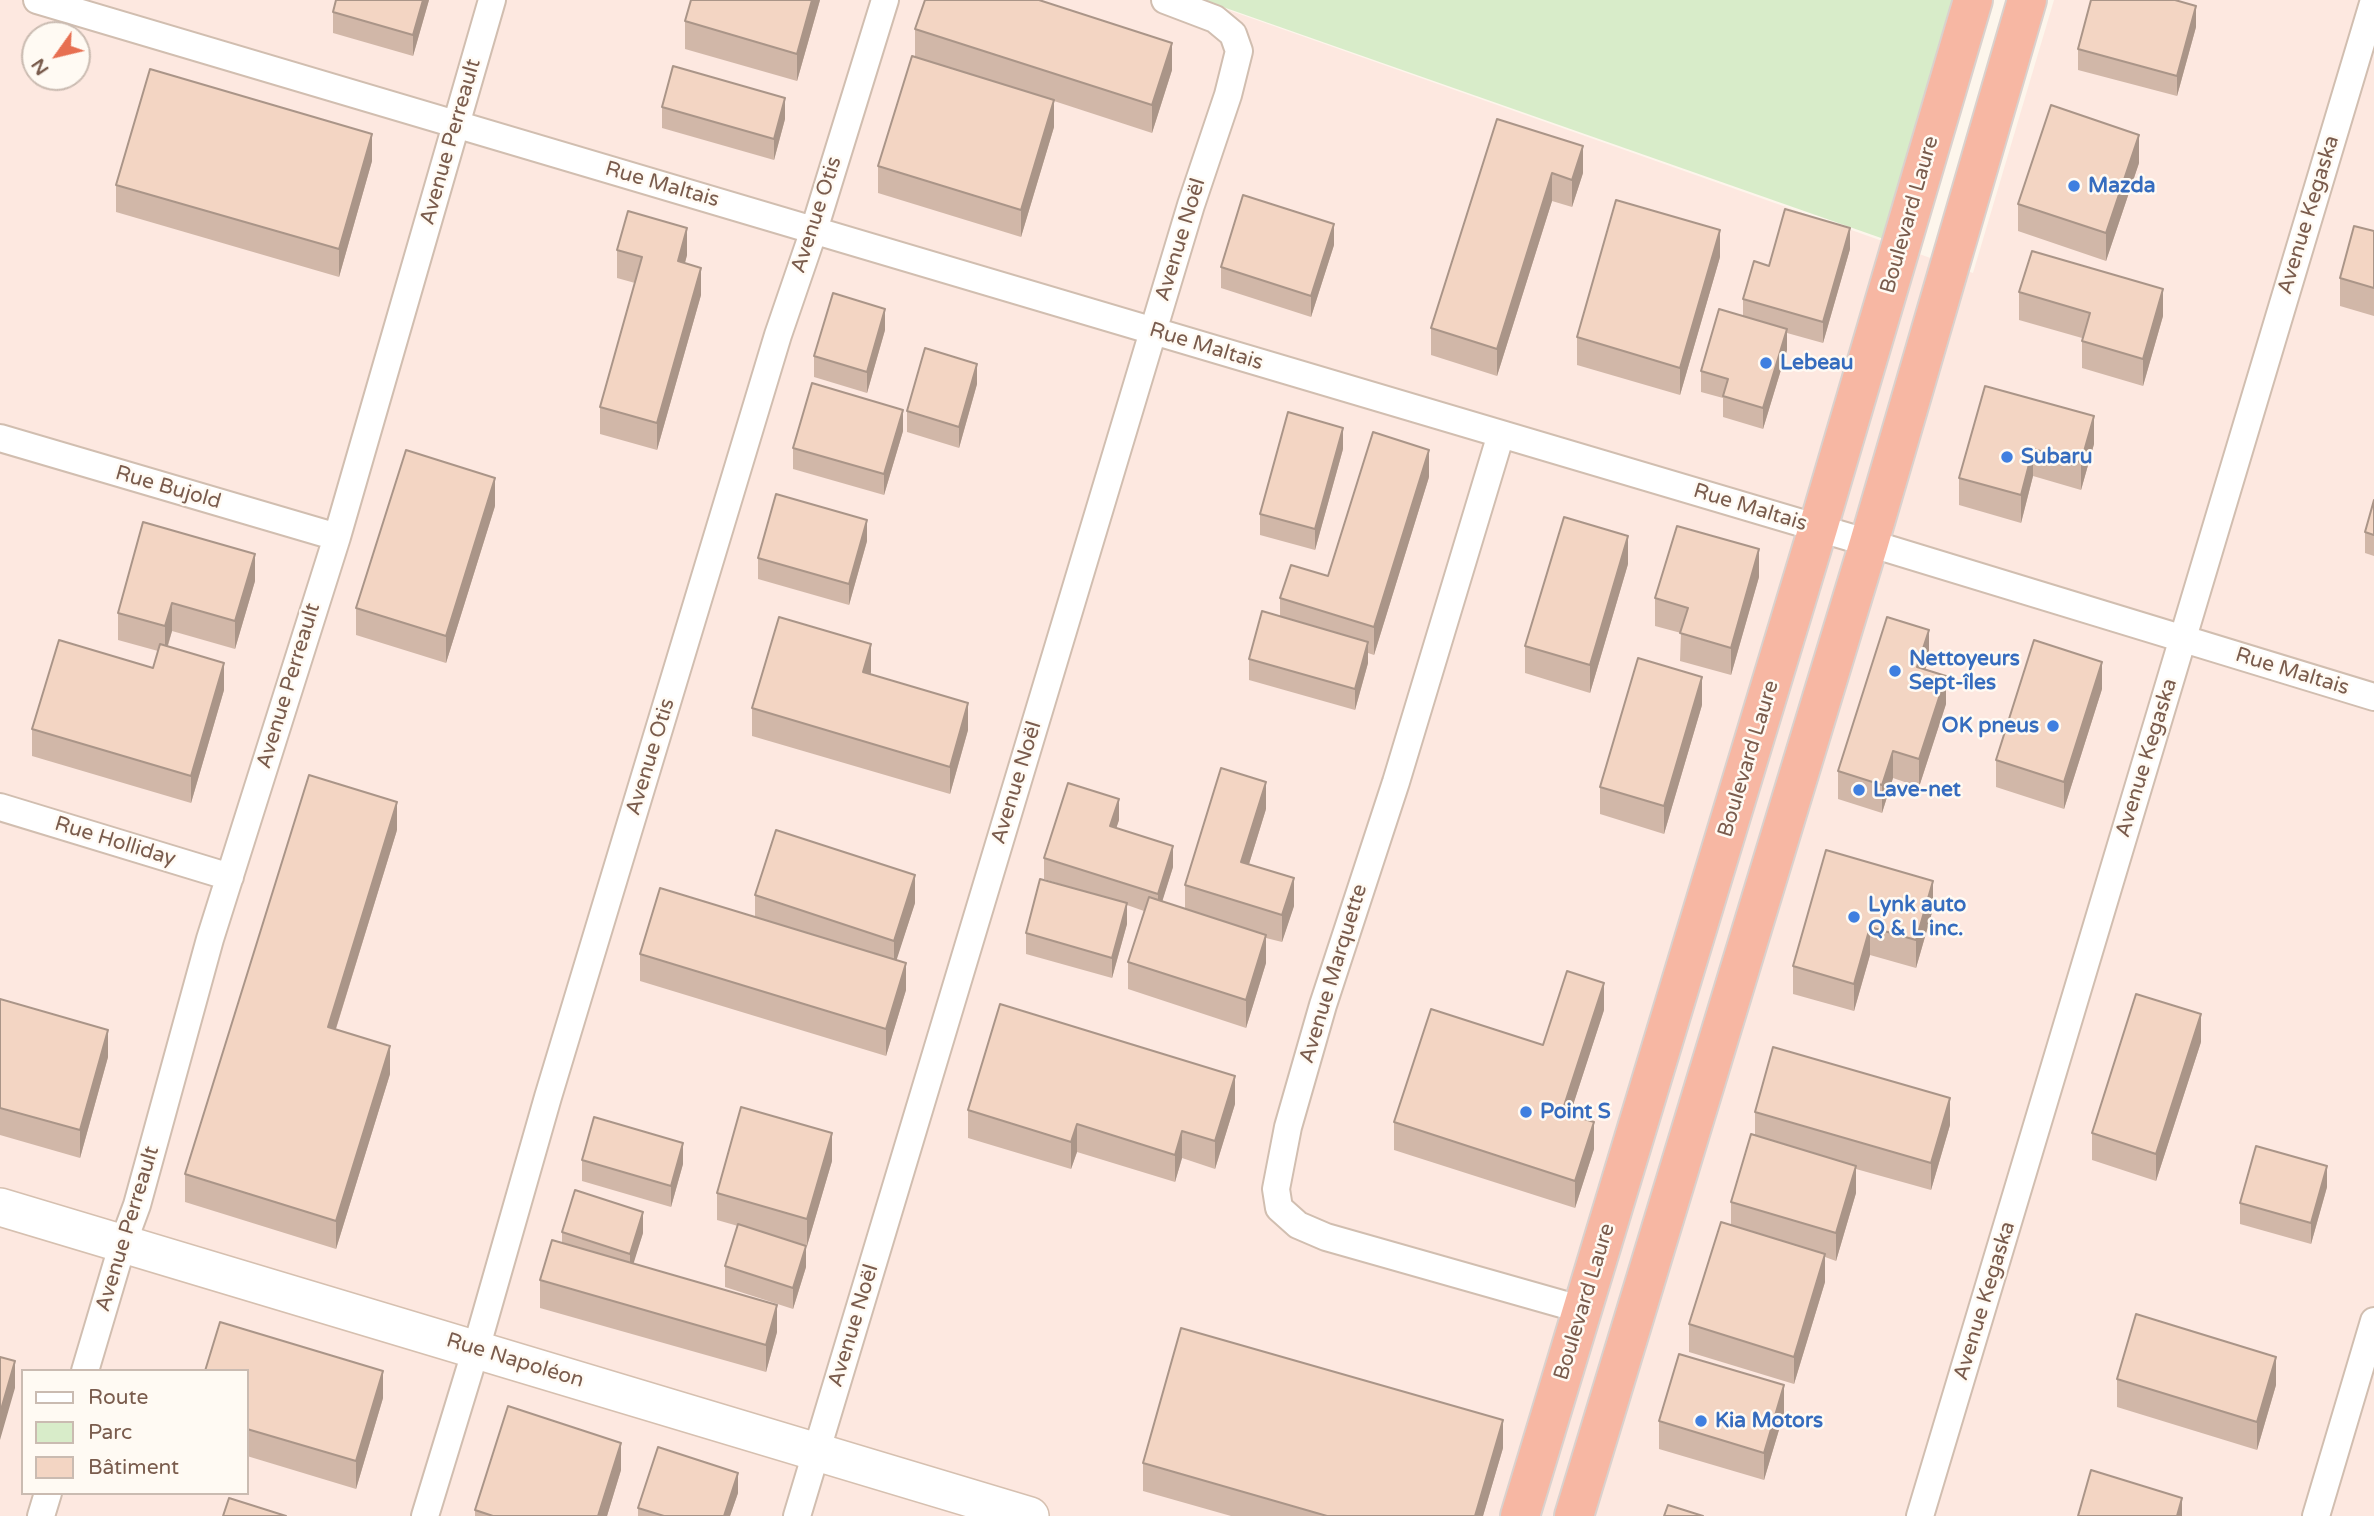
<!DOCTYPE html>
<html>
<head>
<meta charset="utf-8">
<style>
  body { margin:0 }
  #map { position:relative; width:2374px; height:1516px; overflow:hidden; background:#fdf6ec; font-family:"Varela Round",sans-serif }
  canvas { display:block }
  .legend { position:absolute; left:21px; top:1369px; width:228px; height:126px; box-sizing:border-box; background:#fffaf3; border:2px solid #cabbb1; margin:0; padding:9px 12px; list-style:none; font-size:21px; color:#7a5c4d }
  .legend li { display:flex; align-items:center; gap:14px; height:35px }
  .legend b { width:35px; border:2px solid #cabbb1 }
  .north { position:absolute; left:21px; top:21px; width:70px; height:70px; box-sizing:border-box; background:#fffaf3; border:2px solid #cabbb1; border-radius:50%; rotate:236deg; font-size:19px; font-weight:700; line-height:28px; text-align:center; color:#7a5c4d }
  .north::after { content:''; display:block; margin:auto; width:24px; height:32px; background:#e76f51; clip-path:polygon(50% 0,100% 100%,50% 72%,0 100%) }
</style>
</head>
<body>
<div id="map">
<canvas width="2374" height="1516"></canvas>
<ul class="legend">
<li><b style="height:9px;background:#fff"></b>Route</li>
<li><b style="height:19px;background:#d8ecc9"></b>Parc</li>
<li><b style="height:19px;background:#f3d5c3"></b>Bâtiment</li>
</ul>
<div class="north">N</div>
</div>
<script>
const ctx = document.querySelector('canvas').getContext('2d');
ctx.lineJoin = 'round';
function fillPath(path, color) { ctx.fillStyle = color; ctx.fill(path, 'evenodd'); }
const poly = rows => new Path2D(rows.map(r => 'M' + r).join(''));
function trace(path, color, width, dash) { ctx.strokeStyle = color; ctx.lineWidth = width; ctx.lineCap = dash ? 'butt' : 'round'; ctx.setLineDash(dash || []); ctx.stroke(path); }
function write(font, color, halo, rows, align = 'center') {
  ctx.font = font + ' "Varela Round",sans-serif'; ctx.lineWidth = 5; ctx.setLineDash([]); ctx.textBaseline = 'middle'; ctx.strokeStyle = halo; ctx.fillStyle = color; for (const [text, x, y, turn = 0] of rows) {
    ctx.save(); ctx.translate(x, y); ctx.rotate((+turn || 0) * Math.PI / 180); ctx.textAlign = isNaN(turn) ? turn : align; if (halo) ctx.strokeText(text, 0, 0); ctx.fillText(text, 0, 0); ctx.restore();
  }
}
const commercial = poly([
  [0,0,1200,0,1973,273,2054,0,2374,0,2374,1516,0,1516],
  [35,35,77,35,77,77,35,77],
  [23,1371,247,1371,247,1493,23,1493]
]);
const green = poly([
  [1203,0,1971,0,1901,245]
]);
const street = poly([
  [37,0,1869,543,2374,697],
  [1501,434,1396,782,1323,1005,1288,1127,1276,1189,1279,1208,1298,1225,1326,1237,1583,1310],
  [0,438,337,537],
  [0,807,230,877],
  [85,1371,123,1243,137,1205,210,939,337,537,492,0],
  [41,1516,48,1493],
  [425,1516,476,1349,548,1097,778,335,814,230,885,0],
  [797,1516,1191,205,1228,95,1239,51,1233,34,1215,19,1165,0],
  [1920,1516,2374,0],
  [2316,1516,2374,1321]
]);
const secondary = poly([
  [0,1207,1030,1516]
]);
const highway = poly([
  [1520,1516,1818,528,1973,0],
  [1574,1516,1869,543,2027,0]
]);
const wall = poly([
  [336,0,429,0,413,56,333,33,333,12],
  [820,0,797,81,685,49,685,21],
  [2196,27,2177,96,2078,70,2078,49],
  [915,29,1172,70,1152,133,1054,101,1054,127,1021,237,878,193,878,166,915,57],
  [662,107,785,119,774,160,662,128],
  [1497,119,1583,173,1572,207,1552,201,1497,376,1431,355,1431,328],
  [372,161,339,277,116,212,116,185],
  [2139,163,2106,261,2018,231,2018,204],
  [2374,231,2374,316,2340,306,2340,278],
  [1334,245,1311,317,1221,288,1221,267],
  [1850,249,1823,343,1787,333,1787,350,1763,429,1723,417,1723,398,1701,392,1701,371,1743,316,1743,299,1769,266],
  [617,250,687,255,685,263,701,295,657,450,600,434,600,407,635,283,617,278],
  [1720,257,1680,395,1577,365,1577,337],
  [2019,292,2163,316,2143,386,2082,368,2082,338,2019,320],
  [885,330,867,393,814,377,814,356],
  [977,384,959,448,907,432,907,411],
  [1985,386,2094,444,2081,490,2033,476,2021,523,1959,505,1959,478],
  [903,431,884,495,793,469,793,448],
  [1343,449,1315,550,1260,535,1260,514],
  [1429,477,1374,655,1368,653,1368,663,1355,710,1249,680,1249,659,1280,616,1280,598,1328,576],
  [2374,500,2374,556,2365,553,2365,532],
  [495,506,446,663,356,635,356,608],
  [867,541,849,605,758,579,758,558],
  [1628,564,1590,693,1525,673,1525,646],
  [1759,577,1731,675,1680,661,1681,633,1655,626,1655,598],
  [255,581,235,649,172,631,168,646,224,690,191,803,32,756,32,729,153,668,158,651,118,640,118,613],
  [1929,658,1925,670,1946,704,1919,787,1893,778,1882,813,1838,799,1838,771],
  [871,672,870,674,968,730,950,794,752,736,752,708],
  [2102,689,2064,809,1996,787,1996,760],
  [1702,705,1664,834,1600,814,1600,787],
  [1266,809,1249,864,1294,906,1282,942,1266,938,1266,963,1246,1028,1128,989,1128,962,1144,911,1127,905,1127,924,1112,978,1026,954,1026,933,1085,892,1044,879,1044,858,1119,820,1116,828,1173,867,1162,901,1185,909,1185,885],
  [397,830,336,1029,390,1074,336,1249,185,1202,185,1174],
  [1826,850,1933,909,1916,968,1870,955,1854,1011,1793,994,1793,966],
  [755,895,915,903,896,960,906,990,886,1056,640,981,640,954,755,917],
  [0,999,108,1057,80,1158,0,1135],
  [1604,1010,1570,1114,1594,1149,1575,1208,1394,1150,1394,1122,1543,1045],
  [2201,1042,2156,1181,2092,1160,2092,1133],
  [1235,1104,1215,1169,1182,1158,1175,1182,1077,1152,1071,1169,968,1138,968,1110],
  [1755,1112,1950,1125,1931,1190,1856,1169,1856,1193,1836,1261,1825,1257,1825,1282,1794,1384,1689,1352,1689,1324,1731,1225,1731,1202,1755,1135],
  [582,1160,683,1164,671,1207,582,1181],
  [832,1161,807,1246,806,1246,806,1267,793,1309,725,1287,725,1266,738,1226,717,1220,717,1193],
  [2327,1187,2311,1244,2240,1224,2240,1203],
  [562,1232,643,1233,633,1263,777,1332,766,1372,540,1308,540,1280,562,1243],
  [247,1371,383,1398,356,1489,247,1456],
  [2117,1379,2276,1385,2257,1450,2117,1407],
  [1784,1413,1764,1480,1659,1449,1659,1421],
  [1503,1448,1483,1516,1231,1516,1143,1491,1143,1463],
  [621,1470,607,1516,475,1516,475,1510],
  [738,1493,730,1516,638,1516,638,1508]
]);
const shadedWall = poly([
  [423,0,429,0,413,56,413,35],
  [812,0,820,0,797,81,797,54],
  [2196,6,2196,27,2177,96,2177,76],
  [1172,43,1172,70,1152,133,1152,105],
  [785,98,785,119,774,160,774,139],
  [1054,100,1054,127,1021,237,1021,210],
  [372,134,372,161,339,277,339,249],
  [2139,135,2139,163,2106,261,2106,233],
  [1583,146,1583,173,1572,207,1572,180],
  [1552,173,1552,201,1497,376,1497,349],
  [1334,224,1334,245,1311,317,1311,296],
  [687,228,687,255,678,288,678,261],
  [1850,228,1850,249,1823,343,1823,322],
  [1720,230,1720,257,1680,395,1680,368],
  [701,268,701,295,657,450,657,423],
  [2163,289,2163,316,2143,386,2143,359],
  [885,309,885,330,867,393,867,372],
  [1787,329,1787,350,1763,429,1763,408],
  [977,364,977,384,959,448,959,427],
  [903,410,903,431,884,495,884,474],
  [2094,416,2094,444,2081,490,2081,462],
  [1343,428,1343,449,1315,550,1315,529],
  [2033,449,2033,476,2021,523,2021,495],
  [1429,450,1429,477,1374,655,1374,627],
  [495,478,495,506,446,663,446,636],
  [867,520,867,541,849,605,849,584],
  [1628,536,1628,564,1590,693,1590,665],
  [1759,549,1759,577,1731,675,1731,648],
  [255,554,255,581,235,649,235,621],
  [172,603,172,631,165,654,165,626],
  [1929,630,1929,658,1917,695,1917,667],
  [1368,642,1368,663,1355,710,1355,689],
  [871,644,871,672,863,699,863,672],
  [2102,662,2102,689,2064,809,2064,782],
  [224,663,224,690,191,803,191,776],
  [1946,676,1946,704,1919,787,1919,759],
  [1702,677,1702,705,1664,834,1664,806],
  [968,703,968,730,950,794,950,767],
  [1893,751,1893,778,1882,813,1882,785],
  [1266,782,1266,809,1241,890,1241,862],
  [1119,799,1119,820,1110,847,1110,826],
  [397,802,397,830,328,1054,328,1027],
  [1173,846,1173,867,1158,915,1158,894],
  [915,875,915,903,894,968,894,941],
  [1294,878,1294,906,1282,942,1282,915],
  [1933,881,1933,909,1916,968,1916,940],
  [1127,903,1127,924,1112,978,1112,958],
  [1870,927,1870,955,1854,1011,1854,984],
  [1266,935,1266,963,1246,1028,1246,1000],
  [906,963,906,990,886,1056,886,1029],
  [1604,983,1604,1010,1562,1139,1562,1112],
  [2201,1014,2201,1042,2156,1181,2156,1154],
  [108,1030,108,1057,80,1158,80,1130],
  [390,1046,390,1074,336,1249,336,1221],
  [1235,1076,1235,1104,1215,1169,1215,1141],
  [1950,1098,1950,1125,1931,1190,1931,1163],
  [1594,1122,1594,1149,1575,1208,1575,1181],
  [1077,1124,1077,1152,1071,1169,1071,1142],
  [1182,1131,1182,1158,1175,1182,1175,1155],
  [832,1133,832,1161,807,1246,807,1219],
  [683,1143,683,1164,671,1207,671,1186],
  [1856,1166,1856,1193,1836,1261,1836,1233],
  [2327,1166,2327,1187,2311,1244,2311,1223],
  [643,1212,643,1233,630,1275,630,1254],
  [806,1246,806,1267,793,1309,793,1288],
  [1825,1254,1825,1282,1794,1384,1794,1357],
  [777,1305,777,1332,766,1372,766,1345],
  [2276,1357,2276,1385,2257,1450,2257,1422],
  [15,1361,15,1388,0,1440,0,1413],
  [383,1371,383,1398,356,1489,356,1461],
  [1784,1385,1784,1413,1764,1480,1764,1453],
  [1503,1420,1503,1448,1483,1516,1475,1516],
  [621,1443,621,1470,607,1516,598,1516],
  [738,1473,738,1493,730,1516,724,1516],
  [2182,1498,2182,1516,2177,1516]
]);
const building = poly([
  [336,0,423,0,413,35,333,12,336,0],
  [691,0,812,0,797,54,685,21,691,0],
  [925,0,1039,0,1172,43,1152,105,915,29,925,0],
  [2091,0,2175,0,2196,6,2177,76,2078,49,2091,0],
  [912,56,1054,100,1021,210,878,166,912,56],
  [673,66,785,98,774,139,662,107,673,66],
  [150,69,372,134,339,249,116,185,150,69],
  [2051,105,2139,135,2106,233,2018,204,2051,105],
  [1497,119,1583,146,1572,180,1552,173,1497,349,1431,328,1497,119],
  [1243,195,1334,224,1311,296,1221,267,1243,195],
  [1616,200,1720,230,1680,368,1577,337,1616,200],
  [1785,209,1850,228,1823,322,1743,299,1754,261,1769,266,1785,209],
  [628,211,687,228,678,261,701,268,657,423,600,407,642,257,617,250,628,211],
  [2354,226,2374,231,2374,288,2340,278,2354,226],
  [2032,251,2163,289,2143,359,2082,341,2090,313,2019,292,2032,251],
  [833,293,885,309,867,372,814,356,833,293],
  [1719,309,1787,329,1763,408,1723,396,1728,379,1701,371,1719,309],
  [925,348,977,364,959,427,907,411,925,348],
  [812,383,903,410,884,474,793,448,812,383],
  [1985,386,2094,416,2081,462,2033,449,2021,495,1959,478,1985,386],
  [1288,412,1343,428,1315,529,1260,514,1288,412],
  [1373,432,1429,450,1374,627,1280,598,1291,565,1328,576,1373,432],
  [406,450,495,478,446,636,356,608,406,450],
  [776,494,867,520,849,584,758,558,776,494],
  [2374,500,2374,535,2365,532,2374,500],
  [1564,517,1628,536,1590,665,1525,646,1564,517],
  [143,522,255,554,235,621,172,603,165,626,118,613,143,522],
  [1677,526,1759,549,1731,648,1680,633,1688,608,1655,598,1677,526],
  [1262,611,1368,642,1355,689,1249,659,1262,611],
  [779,617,871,644,863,672,968,703,950,767,752,708,779,617],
  [1887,617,1929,630,1917,667,1946,676,1919,759,1893,751,1882,785,1838,771,1887,617],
  [59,640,153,668,160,644,224,663,191,776,32,729,59,640],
  [2034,640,2102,662,2064,782,1996,760,2034,640],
  [1638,658,1702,677,1664,806,1600,787,1638,658],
  [1221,768,1266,782,1241,862,1294,878,1282,915,1185,885,1221,768],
  [309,775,397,802,328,1027,390,1046,336,1221,185,1174,309,775],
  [1068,783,1119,799,1110,826,1173,846,1158,894,1044,858,1068,783],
  [776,830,915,875,894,941,755,895,776,830],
  [1826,850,1933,881,1916,940,1870,927,1854,984,1793,966,1826,850],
  [1040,879,1127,903,1112,958,1026,933,1040,879],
  [660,888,906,963,886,1029,640,954,660,888],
  [1149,897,1266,935,1246,1000,1128,962,1149,897],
  [1567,971,1604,983,1562,1112,1594,1122,1575,1181,1394,1122,1431,1009,1543,1045,1567,971],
  [2136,994,2201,1014,2156,1154,2092,1133,2136,994],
  [0,999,108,1030,80,1130,0,1108,0,999],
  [1000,1004,1235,1076,1215,1141,1182,1131,1175,1155,1077,1124,1071,1142,968,1110,1000,1004],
  [1773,1047,1950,1098,1931,1163,1755,1112,1773,1047],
  [741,1107,832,1133,807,1219,717,1193,741,1107],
  [594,1117,683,1143,671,1186,582,1160,594,1117],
  [1751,1134,1856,1166,1836,1233,1731,1202,1751,1134],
  [2256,1146,2327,1166,2311,1223,2240,1203,2256,1146],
  [575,1190,643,1212,630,1254,562,1232,575,1190],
  [1721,1222,1825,1254,1794,1357,1689,1324,1721,1222],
  [738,1224,806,1246,793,1288,725,1266,738,1224],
  [552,1240,777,1305,766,1345,540,1280,552,1240],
  [2136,1314,2276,1357,2257,1422,2117,1379,2136,1314],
  [220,1322,383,1371,356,1461,247,1429,247,1371,205,1371,220,1322],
  [1181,1328,1503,1420,1475,1516,1327,1516,1143,1463,1181,1328],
  [1679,1354,1784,1385,1764,1453,1659,1421,1679,1354],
  [0,1357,15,1361,0,1413,0,1357],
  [508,1406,621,1443,598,1516,493,1516,475,1510,508,1406],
  [658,1447,738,1473,724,1516,664,1516,638,1508,658,1447],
  [2091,1470,2182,1498,2177,1516,2078,1516,2091,1470],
  [229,1498,286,1516,223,1516,229,1498],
  [1668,1505,1703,1516,1664,1516,1668,1505]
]);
const markers = [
  [2074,186,7,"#3f7fe0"],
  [1766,363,7,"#3f7fe0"],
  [2007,457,7,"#3f7fe0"],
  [1895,671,7,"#3f7fe0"],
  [2053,726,7,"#3f7fe0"],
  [1859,790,7,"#3f7fe0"],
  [1854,917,7,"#3f7fe0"],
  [1526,1112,7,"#3f7fe0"],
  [1701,1421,7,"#3f7fe0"]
];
const streetNames = [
  ["Avenue Perreault",451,142,-74],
  ["Rue Maltais",662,185,16],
  ["Avenue Otis",817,215,-72],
  ["Boulevard Laure",1910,215,-74],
  ["Avenue Kegaska",2309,215,-73],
  ["Avenue Noël",1181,240,-73],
  ["Rue Maltais",1206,347,17],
  ["Rue Bujold",168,488,16],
  ["Rue Maltais",1750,508,17],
  ["Rue Maltais",2292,672,17],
  ["Avenue Perreault",289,686,-73],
  ["Avenue Otis",651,757,-73],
  ["Avenue Kegaska",2147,758,-73],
  ["Boulevard Laure",1749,759,-73],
  ["Avenue Noël",1017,783,-73],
  ["Rue Holliday",115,842,17],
  ["Avenue Marquette",1334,974,-73],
  ["Avenue Perreault",128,1229,-73],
  ["Avenue Kegaska",1985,1301,-73],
  ["Boulevard Laure",1585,1302,-73],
  ["Avenue Noël",854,1326,-73],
  ["Rue Napoléon",515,1361,17]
];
const shopNames = [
  ["Mazda",2088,186],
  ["Lebeau",1780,363],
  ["Subaru",2021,457],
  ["Nettoyeurs",1909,659],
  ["Sept-îles",1909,683],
  ["OK pneus",2039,726,"right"],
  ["Lave-net",1873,790],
  ["Lynk auto",1868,905],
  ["Q & L inc.",1868,929],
  ["Point S",1540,1112],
  ["Kia Motors",1715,1421]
];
fillPath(commercial, '#fde8e0');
fillPath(green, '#d8ecc9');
trace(street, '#d1beb0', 30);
trace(secondary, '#d6c0b0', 40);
trace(highway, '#dad1cd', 42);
trace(street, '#fff', 26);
trace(secondary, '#fff', 37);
trace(highway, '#f7b7a3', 38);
fillPath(wall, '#d1b7a8');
fillPath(shadedWall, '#aa9588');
fillPath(building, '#f3d5c3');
trace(building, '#aa9588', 2);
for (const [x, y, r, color] of markers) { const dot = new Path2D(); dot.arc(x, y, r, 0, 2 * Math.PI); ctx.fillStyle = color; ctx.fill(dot); trace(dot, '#fffaf3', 2.5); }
write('21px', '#7a5c4d', '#fffaf3', streetNames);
write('bold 21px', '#366cbe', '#fffaf3', shopNames, 'left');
</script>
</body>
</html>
